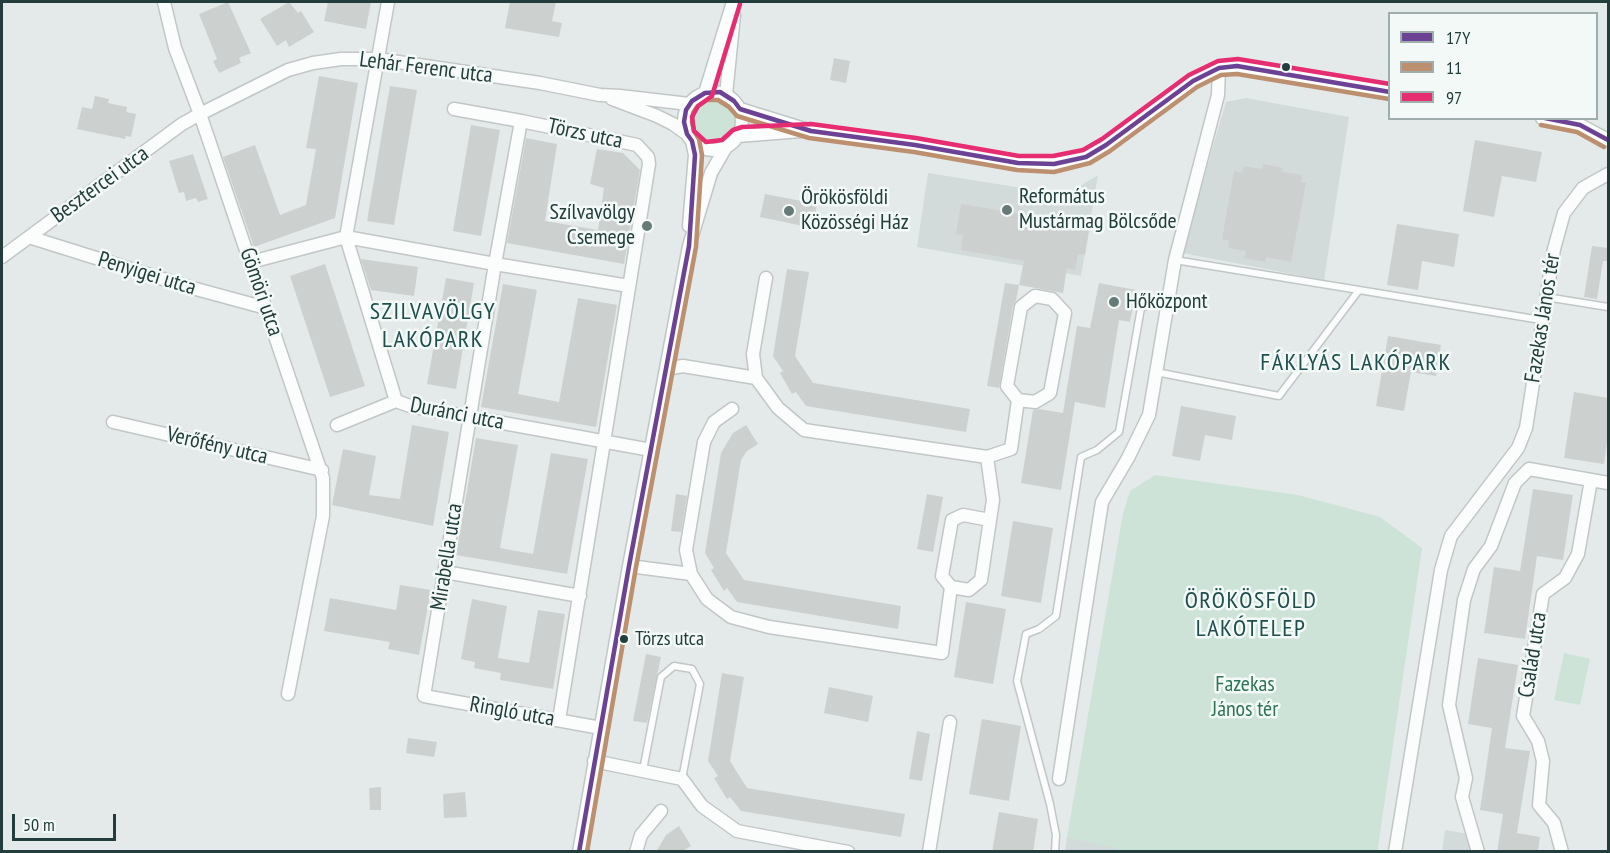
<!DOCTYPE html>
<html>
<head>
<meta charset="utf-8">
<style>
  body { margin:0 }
  #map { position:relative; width:1610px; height:853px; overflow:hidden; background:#e4eae9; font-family:"PT Sans Narrow",sans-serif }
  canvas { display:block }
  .frame { position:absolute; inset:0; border:3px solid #223d3b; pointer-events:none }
  .legend { position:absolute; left:1388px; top:12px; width:210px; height:108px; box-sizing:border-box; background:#f3f9f7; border:2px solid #9faeac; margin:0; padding:8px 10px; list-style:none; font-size:18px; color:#223d3b }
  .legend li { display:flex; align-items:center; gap:12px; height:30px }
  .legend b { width:30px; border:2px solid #9faeac }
  .scale { position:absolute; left:12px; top:814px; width:104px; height:27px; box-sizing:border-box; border:3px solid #223d3b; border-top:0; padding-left:8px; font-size:18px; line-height:21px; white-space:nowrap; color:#223d3b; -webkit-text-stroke:4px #f3f9f7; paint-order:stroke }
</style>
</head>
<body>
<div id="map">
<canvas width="1610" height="853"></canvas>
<div class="frame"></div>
<ul class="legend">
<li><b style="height:8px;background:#6b4294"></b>17Y</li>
<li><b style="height:8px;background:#bc8f6e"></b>11</li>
<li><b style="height:8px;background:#e72d71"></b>97</li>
</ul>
<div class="scale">50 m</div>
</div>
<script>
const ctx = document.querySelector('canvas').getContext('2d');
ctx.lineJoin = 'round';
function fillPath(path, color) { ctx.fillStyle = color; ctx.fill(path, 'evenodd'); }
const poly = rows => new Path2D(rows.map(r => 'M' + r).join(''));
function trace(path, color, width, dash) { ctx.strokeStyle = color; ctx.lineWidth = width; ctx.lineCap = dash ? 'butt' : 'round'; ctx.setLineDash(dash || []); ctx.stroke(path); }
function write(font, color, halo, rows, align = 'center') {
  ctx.font = font + ' "PT Sans Narrow",sans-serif'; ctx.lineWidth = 5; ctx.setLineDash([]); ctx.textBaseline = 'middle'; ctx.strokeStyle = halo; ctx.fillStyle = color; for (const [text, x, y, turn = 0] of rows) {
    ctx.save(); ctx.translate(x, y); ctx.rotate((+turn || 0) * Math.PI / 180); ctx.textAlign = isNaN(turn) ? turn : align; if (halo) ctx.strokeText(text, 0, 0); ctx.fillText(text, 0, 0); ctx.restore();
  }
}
const built = poly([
  [1246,98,1349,117,1324,280,1182,253,1226,102],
  [928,173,1066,195,1098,175,1081,276,917,247],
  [1445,830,1473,835,1478,852,1442,852],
  [1067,837,1139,851,1065,852]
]);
const green = poly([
  '690 120a23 23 0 1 1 46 0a23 23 0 1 1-46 0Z',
  [1155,475,1298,495,1380,517,1422,548,1378,847,1379,851,1132,852,1067,837,1123,513,1130,491],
  [1564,653,1590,659,1580,705,1554,700]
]);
const building = poly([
  [228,2,251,53,239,58,241,63,219,73,213,61,217,59,199,14],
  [289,2,298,13,301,11,314,32,289,47,286,40,277,46,260,19],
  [328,2,371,2,366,29,324,21],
  [510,2,556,2,552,21,562,23,559,37,505,28],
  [834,58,850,61,846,83,830,80],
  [319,76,358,83,335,218,254,247,223,157,255,145,280,215,306,205,316,149,306,148],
  [390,86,417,90,394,225,367,221],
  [95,96,109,99,108,103,127,107,126,112,136,114,131,137,126,136,125,139,77,129,82,107,92,109],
  [471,125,500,130,481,236,453,231],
  [526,138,557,144,545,221,598,230,604,188,590,184,597,149,623,153,640,170,624,264,507,243],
  [1475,140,1542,152,1536,182,1502,176,1494,217,1463,211],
  [193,154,208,199,198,202,196,198,186,201,184,192,179,193,169,161],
  [1263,164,1283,168,1282,172,1302,175,1301,182,1306,183,1291,262,1266,257,1265,262,1244,258,1246,251,1228,248,1229,241,1222,239,1234,171,1242,173,1244,166,1262,169],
  [765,194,817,204,813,228,760,217],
  [961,204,1090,225,1085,255,1078,254,1075,270,1067,268,1063,293,1019,285,1024,261,961,250,963,235,956,234],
  [1397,224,1459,234,1454,267,1422,261,1418,290,1387,285],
  [1592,246,1608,248,1608,261,1603,261,1597,299,1584,297],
  [361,259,418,267,414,296,371,290],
  [325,264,365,386,330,397,290,276],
  [787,269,809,272,795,356,813,383,970,409,966,432,806,406,796,392,792,394,780,373,783,371,773,356],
  [446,278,474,283,456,389,427,384],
  [1005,283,1019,285,1016,300,1013,306,999,388,987,386],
  [1099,283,1136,290,1130,322,1119,320,1105,408,1075,402,1061,490,1021,483,1033,410,1039,409,1063,413,1077,326,1090,328],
  [503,284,537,290,518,394,559,402,578,298,617,305,596,427,481,407],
  [1388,336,1441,345,1436,376,1411,372,1404,411,1376,406],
  [1574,392,1608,398,1608,435,1604,464,1564,458],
  [1181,406,1236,416,1232,440,1205,435,1200,461,1172,456],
  [412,425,449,432,433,526,332,505,343,449,376,456,369,495,400,499],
  [746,425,758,444,747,451,741,460,726,553,744,580,901,606,898,629,737,602,727,588,724,591,711,570,714,568,705,553,721,453,733,433],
  [476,438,518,445,500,548,533,554,551,453,588,459,567,574,456,555],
  [1533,489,1573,495,1563,560,1537,556,1525,639,1484,633,1494,567,1520,571],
  [676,494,687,496,681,532,671,531],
  [927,494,943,497,933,552,917,549],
  [1013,521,1053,528,1041,603,1001,596],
  [400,585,431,590,419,655,388,649,390,642,324,631,330,598,396,610],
  [472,599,507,606,498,658,529,663,538,610,565,614,553,689,500,680,501,673,474,668,475,662,461,659],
  [966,602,1006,609,993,684,954,677],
  [646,654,661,657,647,723,633,721],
  [1478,658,1518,665,1505,748,1530,751,1517,833,1540,837,1538,852,1497,852,1503,814,1480,810,1492,728,1468,724],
  [722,673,744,677,730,761,747,788,905,814,901,837,741,811,730,797,727,799,714,778,718,776,708,761],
  [829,687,873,696,868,722,824,713],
  [982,719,1021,726,1009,801,969,794],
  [917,731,930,734,922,781,909,779],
  [408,738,437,742,434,757,406,753],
  [381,787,381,810,370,810,369,788],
  [465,792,467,817,444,818,443,794],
  [999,812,1038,819,1033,852,992,852],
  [679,826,691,846,681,852,656,852,666,835]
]);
const lane = poly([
  [1175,260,1359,290],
  [1546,297,1608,307],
  [1156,372,1279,396,1359,290,1541,320],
  [643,770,661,677,674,666,692,669,700,684,682,779],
  [1055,852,1056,835,1050,804,1017,681,1026,634,1039,629,1056,616,1081,457,1097,450,1119,432,1141,308,1169,298]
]);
const street = poly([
  [164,2,175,48,200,114,288,70,313,63,341,59,378,59,540,83,600,95,620,96,689,104],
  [388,2,346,237,495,264,521,121,454,109],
  '684 121a29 29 0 1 1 58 0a29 29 0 1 1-58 0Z',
  [705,93,733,2],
  [726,95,734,15],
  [612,99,657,116,673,124,687,134],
  [740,109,811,131,915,145,1018,163,1040,164,1054,164,1086,157,1106,145,1193,81,1219,68,1237,66,1390,92],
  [1542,118,1580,125,1608,140],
  [521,121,637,145,648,157,649,164,559,720],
  [738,136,801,131],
  [689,226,695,155,692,141],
  [29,237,185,286,266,308],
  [2,257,182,124,200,114,323,478,323,516,288,694],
  [251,262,346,237,396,401,410,406,651,450],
  [766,278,753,354,756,378,778,408,804,430,987,457],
  [666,369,683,366,756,378],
  [732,409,714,422,704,442,686,550,691,574,707,599,731,617,769,627,942,653,951,587],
  [113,422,322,470],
  [337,425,396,401],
  [990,520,963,515,952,520,942,576,951,587,969,590,981,580,993,500,987,457,1011,449,1018,400,1035,402,1050,393,1065,313,1052,299,1035,296,1021,307,1007,386,1018,400],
  [629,566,691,574],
  [445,572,580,596],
  [601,728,424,696,495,264,629,286],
  [594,761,682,779,702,806,737,831,848,852],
  [1059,779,1102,502,1128,458,1149,415,1175,260,1218,95,1219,68],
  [579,852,629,566,689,246,711,173,726,147],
  [636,852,641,835,661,811],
  [929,852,950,722],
  [1395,852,1441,570,1451,536,1518,448,1526,428,1554,249,1564,213,1583,188,1608,174],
  [1478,852,1462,797,1466,778,1449,705,1464,600,1474,569,1491,546,1515,483,1529,469,1608,483],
  [1562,852,1554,823,1539,805,1543,761,1538,741,1523,716,1543,594,1565,578,1578,554,1591,480]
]);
const bus1 = poly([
  [1545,118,1580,125,1608,140],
  [579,852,629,566,689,246,695,155,692,141,687,134,684,122,686,110,692,101,705,93,720,92,734,101,740,109,811,131,915,145,1018,163,1054,164,1086,157,1106,145,1193,81,1219,68,1237,66,1390,92]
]);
const bus2 = poly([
  [1541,125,1577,132,1604,147],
  [587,852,636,567,696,247,702,155,699,139,694,131,692,122,693,113,697,107,707,100,718,100,729,107,737,116,809,138,914,152,1017,170,1054,172,1090,163,1110,151,1197,87,1221,75,1237,74,1389,99]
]);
const bus3 = poly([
  [740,4,712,96,698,106,692,117,694,131,706,142,722,140,733,130,742,127,811,124,916,138,1019,156,1053,156,1083,150,1102,139,1189,75,1218,61,1238,59,1390,84]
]);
const markers = [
  [1286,67,5,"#223d3b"],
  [1007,210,6,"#667a78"],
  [789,211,6,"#667a78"],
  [647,226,6,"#667a78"],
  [1114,302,6,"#667a78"],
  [624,639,5,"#223d3b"]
];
const busNames = [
  ["Törzs utca",635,639]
];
const streetNames = [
  ["Lehár Ferenc utca",426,68,7],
  ["Törzs utca",585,134,12],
  ["Besztercei utca",100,185,-36],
  ["Penyigei utca",147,274,17],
  ["Gömöri utca",261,292,71],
  ["Fazekas János tér",1543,318,-81],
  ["Duránci utca",457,414,11],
  ["Verőfény utca",217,446,13],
  ["Mirabella utca",447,557,-81],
  ["Család utca",1533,655,-81],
  ["Ringló utca",512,712,10]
];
const poiNames = [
  ["Református",1019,197],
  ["Mustármag Bölcsőde",1019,222],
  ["Örökösföldi",801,198],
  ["Közösségi Ház",801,223],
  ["Szílvavölgy",635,213,"right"],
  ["Csemege",635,238,"right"],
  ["Hőközpont",1126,302]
];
const parkNames = [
  ["Fazekas",1245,685],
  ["János tér",1245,710]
];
const neighbourhoodNames = [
  ["SZILVAVÖLGY",433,312],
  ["LAKÓPARK",433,340],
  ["FÁKLYÁS LAKÓPARK",1356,363],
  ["ÖRÖKÖSFÖLD",1251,601],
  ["LAKÓTELEP",1251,629]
];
fillPath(built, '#d2dbd9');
fillPath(green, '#cde3d8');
fillPath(building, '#ccd1d0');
trace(lane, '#c1c7c6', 9);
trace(street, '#c1c7c6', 15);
trace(lane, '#fbfcfc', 6);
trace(street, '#fbfcfc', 12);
trace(bus1, '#6b4294', 4.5);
trace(bus2, '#bc8f6e', 4.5);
trace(bus3, '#e72d71', 4.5);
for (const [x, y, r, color] of markers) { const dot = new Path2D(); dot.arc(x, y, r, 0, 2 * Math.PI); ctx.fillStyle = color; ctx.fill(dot); trace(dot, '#f3f9f7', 2); }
write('20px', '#223d3b', '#f3f9f7', busNames, 'left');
write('22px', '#223d3b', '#f3f9f7', streetNames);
write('22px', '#223d3b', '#f3f9f7', poiNames, 'left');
write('22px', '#2d7456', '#f3f9f7', parkNames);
ctx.letterSpacing = '1.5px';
write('24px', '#1e4f4d', '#f3f9f7', neighbourhoodNames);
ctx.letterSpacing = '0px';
</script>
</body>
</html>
